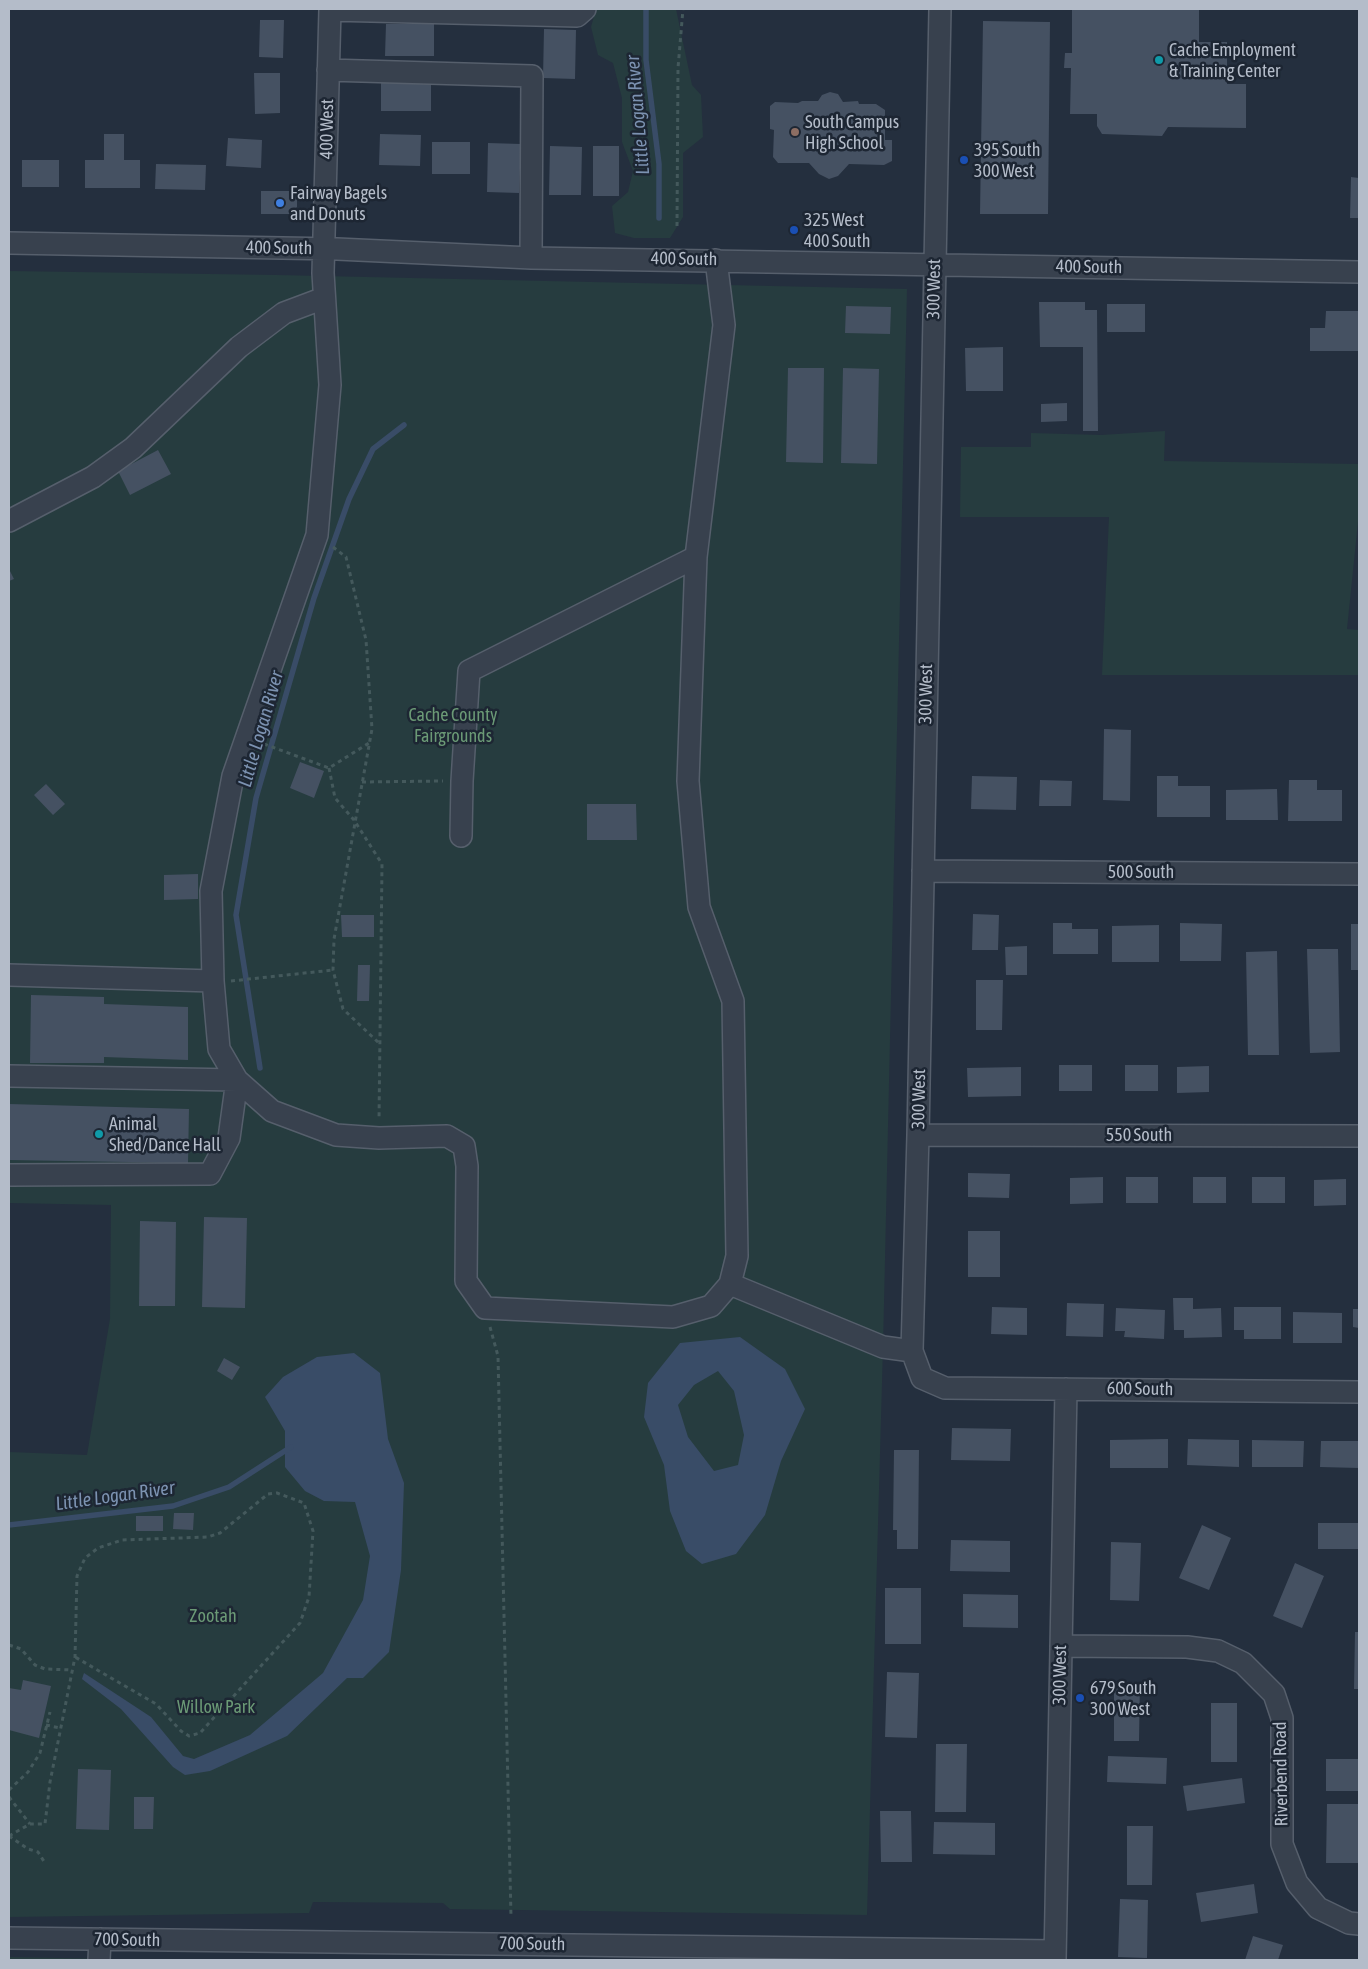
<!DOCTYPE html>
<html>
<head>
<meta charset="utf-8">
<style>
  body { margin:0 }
  #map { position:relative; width:1368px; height:1969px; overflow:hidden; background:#242f3e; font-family:"Asap Condensed",sans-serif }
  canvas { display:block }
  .frame { position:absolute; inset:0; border:10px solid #b4bcc9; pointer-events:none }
</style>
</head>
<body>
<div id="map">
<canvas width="1368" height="1969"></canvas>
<div class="frame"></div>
</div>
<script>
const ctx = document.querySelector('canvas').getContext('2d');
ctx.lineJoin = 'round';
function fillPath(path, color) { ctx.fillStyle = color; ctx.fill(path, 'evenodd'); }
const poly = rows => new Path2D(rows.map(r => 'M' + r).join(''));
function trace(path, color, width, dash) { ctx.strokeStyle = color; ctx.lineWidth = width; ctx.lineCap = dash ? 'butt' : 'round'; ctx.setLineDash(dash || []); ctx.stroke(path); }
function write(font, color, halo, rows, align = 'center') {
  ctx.font = font + ' "Asap Condensed",sans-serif'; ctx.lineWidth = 5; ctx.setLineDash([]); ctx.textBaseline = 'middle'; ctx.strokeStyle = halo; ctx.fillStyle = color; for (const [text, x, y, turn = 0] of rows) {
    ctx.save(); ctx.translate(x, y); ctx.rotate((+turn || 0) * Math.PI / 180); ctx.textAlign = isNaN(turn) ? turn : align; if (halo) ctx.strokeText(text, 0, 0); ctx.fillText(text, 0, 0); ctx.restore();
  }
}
const green = poly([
  [596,9,676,9,692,85,701,95,703,137,683,153,683,217,670,238,634,238,615,233,612,206,628,192,633,171,622,142,622,98,613,63,598,55,591,27],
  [9,271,277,275,907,289,883,1347,867,1915,450,1909,443,1903,313,1902,309,1913,9,1917,9,1452,87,1455,110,1319,111,1205,9,1203],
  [1165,431,1164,461,1359,464,1359,512,1347,629,1359,630,1359,675,1102,675,1109,517,960,517,961,447,1031,447,1031,433,1101,435],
  [9,1957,116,1959,9,1960]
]);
const water = poly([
  [740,1337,785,1369,805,1409,781,1461,765,1515,736,1554,702,1564,686,1551,670,1511,664,1465,644,1417,648,1383,680,1343],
  [718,1371,734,1391,744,1435,738,1465,714,1471,688,1437,678,1405,694,1385],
  [354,1353,380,1373,388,1439,404,1483,401,1570,389,1652,363,1678,347,1678,287,1736,210,1771,185,1775,173,1767,121,1709,82,1679,84,1673,151,1717,183,1756,194,1759,250,1735,323,1673,363,1600,370,1556,355,1502,324,1501,305,1491,285,1467,285,1431,265,1397,283,1377,317,1357]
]);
const stream = poly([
  [646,9,646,60,659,164,659,218],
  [260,1068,236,915,256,798,314,598,349,499,373,449,404,425],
  [9,1525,173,1506,229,1487,291,1447]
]);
const building = poly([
  [1072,9,1199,9,1199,42,1227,42,1227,84,1246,84,1246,128,1168,127,1162,136,1102,134,1097,126,1097,114,1070,114,1071,68,1064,68,1065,53,1072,53],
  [260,20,284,20,283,58,259,57],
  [983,21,1050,22,1048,214,980,214],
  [386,24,434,24,434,56,385,56],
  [544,29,576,30,575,79,543,78],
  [254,73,280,73,280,113,255,114],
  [381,78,431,79,431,111,381,111],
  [830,92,838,94,843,102,858,101,859,104,876,104,885,110,885,140,892,140,892,161,884,165,849,164,838,176,829,179,819,174,809,163,778,163,773,157,774,130,770,129,770,106,775,102,798,103,802,101,818,101,822,95],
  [104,134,124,134,124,160,140,160,140,188,85,188,85,160,104,160],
  [380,134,421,135,420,166,379,165],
  [228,138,262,140,261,168,226,166],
  [432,142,470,142,470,174,432,174],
  [488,143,521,144,519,193,487,192],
  [550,146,582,147,581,195,549,195],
  [593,146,619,146,619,196,593,196],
  [22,160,59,160,59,187,22,187],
  [156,164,206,165,205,190,155,189],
  [1351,177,1359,178,1359,218,1350,218],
  [261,191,297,191,297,207,289,214,261,214],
  [1039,302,1085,302,1085,310,1097,310,1098,431,1083,431,1083,347,1040,347],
  [1107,304,1145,304,1145,332,1107,332],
  [846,306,891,307,890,334,845,333],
  [1326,311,1359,311,1359,351,1310,351,1310,328,1325,328],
  [1003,347,1003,391,966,391,965,348],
  [788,368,824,368,823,463,786,462],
  [843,368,879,369,877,464,841,463],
  [1067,403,1067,421,1041,422,1041,404],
  [158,450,171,474,130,495,118,471],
  [9,569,14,579,9,581],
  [1104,729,1131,730,1130,801,1103,800],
  [300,762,324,771,314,798,290,788],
  [972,776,1017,777,1016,810,971,809],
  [1157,776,1178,776,1178,786,1210,786,1210,817,1157,817],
  [1040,780,1072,781,1071,806,1039,806],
  [1289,780,1317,780,1317,790,1342,790,1342,821,1288,821],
  [46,784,65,804,53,815,34,795],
  [1277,789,1278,820,1226,820,1226,790],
  [587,804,636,804,637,840,587,840],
  [198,874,198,899,164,900,164,875],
  [973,914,999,915,998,950,972,950],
  [341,915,374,915,374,937,342,937],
  [1053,923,1072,923,1072,929,1098,929,1098,954,1053,954],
  [1180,923,1222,924,1221,961,1180,961],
  [1351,924,1359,924,1359,970,1351,970],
  [1159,925,1159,962,1112,962,1112,926],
  [1027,946,1027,975,1006,975,1005,947],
  [1307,949,1338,949,1340,1052,1310,1053],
  [1277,951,1279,1055,1248,1055,1246,952],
  [358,965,370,965,369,1001,357,1001],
  [976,980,1003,980,1002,1030,976,1030],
  [31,995,104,997,104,1004,188,1007,188,1060,104,1057,104,1063,30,1063],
  [1059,1065,1092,1065,1092,1091,1059,1091],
  [1125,1065,1158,1065,1158,1091,1125,1091],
  [1209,1066,1209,1092,1177,1093,1177,1067],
  [1021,1067,1021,1096,968,1097,967,1068],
  [9,1104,189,1109,188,1163,9,1160],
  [968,1173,1010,1174,1009,1198,968,1197],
  [1103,1177,1103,1203,1070,1204,1070,1178],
  [1126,1177,1158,1177,1158,1203,1126,1203],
  [1193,1177,1226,1177,1226,1203,1193,1203],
  [1252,1177,1285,1177,1285,1203,1252,1203],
  [1346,1179,1346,1205,1314,1206,1314,1180],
  [204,1217,247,1218,245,1308,202,1307],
  [140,1221,176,1222,175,1306,139,1306],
  [968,1231,1000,1231,1000,1277,968,1277],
  [1173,1298,1193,1298,1193,1309,1221,1308,1222,1337,1184,1338,1184,1330,1174,1330],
  [1067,1303,1104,1304,1103,1337,1066,1336],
  [992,1307,1027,1308,1027,1335,991,1334],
  [1234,1307,1281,1307,1281,1339,1244,1339,1244,1330,1234,1330],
  [1116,1308,1165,1310,1164,1339,1124,1337,1125,1331,1115,1331],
  [1353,1309,1359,1309,1359,1328,1353,1327],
  [1293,1312,1342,1313,1342,1343,1293,1343],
  [224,1358,240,1367,232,1380,217,1371],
  [952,1428,1011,1429,1010,1461,951,1460],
  [1168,1439,1168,1468,1110,1468,1110,1440],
  [1188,1439,1239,1440,1239,1467,1187,1465],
  [1252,1440,1304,1441,1303,1467,1252,1467],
  [1321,1441,1359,1441,1359,1468,1320,1467],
  [894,1450,919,1450,918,1549,897,1549,897,1530,893,1530],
  [174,1513,194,1513,193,1530,173,1529],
  [136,1516,163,1516,163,1531,136,1531],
  [1318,1523,1359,1523,1359,1549,1318,1549],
  [1202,1525,1231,1538,1209,1590,1179,1578],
  [951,1540,1010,1541,1010,1572,950,1571],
  [1111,1542,1141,1543,1139,1601,1110,1600],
  [1295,1563,1324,1576,1302,1628,1273,1616],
  [885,1588,921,1588,921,1644,885,1644],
  [963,1594,1018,1595,1018,1628,963,1627],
  [1355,1632,1359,1632,1359,1689,1354,1689],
  [887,1672,919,1673,917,1738,885,1737],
  [23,1680,51,1686,39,1738,9,1730,9,1688,21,1690],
  [1114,1682,1140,1682,1139,1741,1114,1741],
  [1211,1703,1237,1703,1237,1762,1211,1762],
  [936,1744,967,1744,966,1812,935,1812],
  [1108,1756,1167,1758,1166,1784,1107,1782],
  [1326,1759,1359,1759,1359,1791,1326,1791],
  [78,1769,111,1770,109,1830,76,1829],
  [1242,1778,1245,1803,1187,1811,1183,1786],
  [134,1797,154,1797,153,1829,134,1829],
  [1327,1804,1359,1804,1358,1863,1326,1863],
  [880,1811,911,1811,912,1862,881,1862],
  [934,1822,995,1823,995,1855,933,1854],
  [1127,1826,1153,1826,1152,1885,1127,1885],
  [1254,1884,1258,1913,1201,1922,1196,1893],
  [1120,1899,1148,1900,1147,1958,1118,1957],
  [1253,1936,1283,1945,1278,1960,1245,1960]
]);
const path = poly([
  [677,226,678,68,683,9],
  [333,547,346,557,366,640,372,729,334,939,333,970,343,1009,380,1044],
  [264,744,329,768,369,743],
  [329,768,335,798,354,820,382,864,379,1120],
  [362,782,443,781],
  [231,981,333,970],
  [490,1327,498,1356,511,1917],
  [9,1645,21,1649,35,1665,45,1669,72,1670],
  [46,1725,60,1728],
  [9,1790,28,1772,40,1753,50,1712],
  [9,1797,30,1824],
  [9,1836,30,1824,45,1824,50,1782,75,1657,77,1576,85,1558,98,1548,122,1540,208,1537,220,1533,268,1494,277,1493,304,1503,313,1531,309,1597,300,1623,200,1733,189,1736,181,1731,156,1704,75,1657],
  [9,1836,28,1849,38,1852,45,1863]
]);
const minor = poly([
  [330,9,323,273,330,385,317,535,233,776,211,891,213,981,219,1049,237,1080,272,1111,336,1135,379,1138,447,1136,464,1146,467,1166,466,1281,485,1308,673,1317,711,1306,730,1284,737,1256,733,1001,699,907,688,781,696,557,724,325,716,260],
  [940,9,918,1135,912,1351,922,1378,945,1388,1359,1392],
  [330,10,577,16,585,9],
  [328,70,532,76,531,258],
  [9,243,337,249,531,258,1359,272],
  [9,521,93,477,133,448,239,347,284,313,324,298],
  [461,836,462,781,469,671,696,557],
  [923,871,1359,874],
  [9,975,213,981],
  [9,1076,237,1080,229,1138,210,1174,9,1175],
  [918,1135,1359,1136],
  [730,1284,883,1347,912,1351],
  [1061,1646,1187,1647,1218,1651,1243,1663,1274,1694,1282,1718,1282,1844,1297,1883,1318,1908,1349,1923,1359,1924],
  [9,1938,1055,1951],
  [99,1960,100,1939],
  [1055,1960,1066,1389]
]);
const markers = [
  [1159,60,5,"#0f9aa8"],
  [795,132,5,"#8d6e63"],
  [964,160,5,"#1a4fb4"],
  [280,203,5,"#3f7fe0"],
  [794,230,5,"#1a4fb4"],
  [99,1134,5,"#0f9aa8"],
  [1080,1698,5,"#1a4fb4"]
];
const poiNames = [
  ["Cache Employment",1169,50],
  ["& Training Center",1169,71],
  ["South Campus",805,122],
  ["High School",805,143],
  ["395 South",974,150],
  ["300 West",974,171],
  ["Fairway Bagels",290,193],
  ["and Donuts",290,214],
  ["325 West",804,220],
  ["400 South",804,241],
  ["Animal",109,1124],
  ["Shed/Dance Hall",109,1145],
  ["679 South",1090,1688],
  ["300 West",1090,1709]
];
const streetNames = [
  ["400 West",327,129,-89],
  ["400 South",279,248,1],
  ["400 South",684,259,1],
  ["400 South",1089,267,1],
  ["300 West",934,289,-89],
  ["300 West",926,694,-89],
  ["500 South",1141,872],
  ["300 West",919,1099,-89],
  ["550 South",1139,1135],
  ["600 South",1140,1389,1],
  ["300 West",1060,1675,-89],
  ["Riverbend Road",1281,1774,-91],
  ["700 South",127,1940,1],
  ["700 South",532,1944,1]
];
const parkNames = [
  ["Cache County",453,715],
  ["Fairgrounds",453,736],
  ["Zootah",213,1616],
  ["Willow Park",216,1707]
];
const waterNames = [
  ["Little Logan River",638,115,-95],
  ["Little Logan River",261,729,-74],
  ["Little Logan River",115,1496,-8]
];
fillPath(green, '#263c3f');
fillPath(water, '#394c67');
trace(stream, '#394c67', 5.5);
fillPath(building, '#455162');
trace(minor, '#565f6c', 24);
trace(path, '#44595c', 3, [4, 4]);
trace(minor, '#38414e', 21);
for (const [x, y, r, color] of markers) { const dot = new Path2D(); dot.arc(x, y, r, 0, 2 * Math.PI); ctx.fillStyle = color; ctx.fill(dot); trace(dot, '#1d2633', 2); }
write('18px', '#b4bcc9', '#1d2633', poiNames, 'left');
write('18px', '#b4bcc9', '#1d2633', streetNames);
write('18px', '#6b9a76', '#1d2633', parkNames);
write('italic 19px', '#7c92b1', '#1d2633', waterNames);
</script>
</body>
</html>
